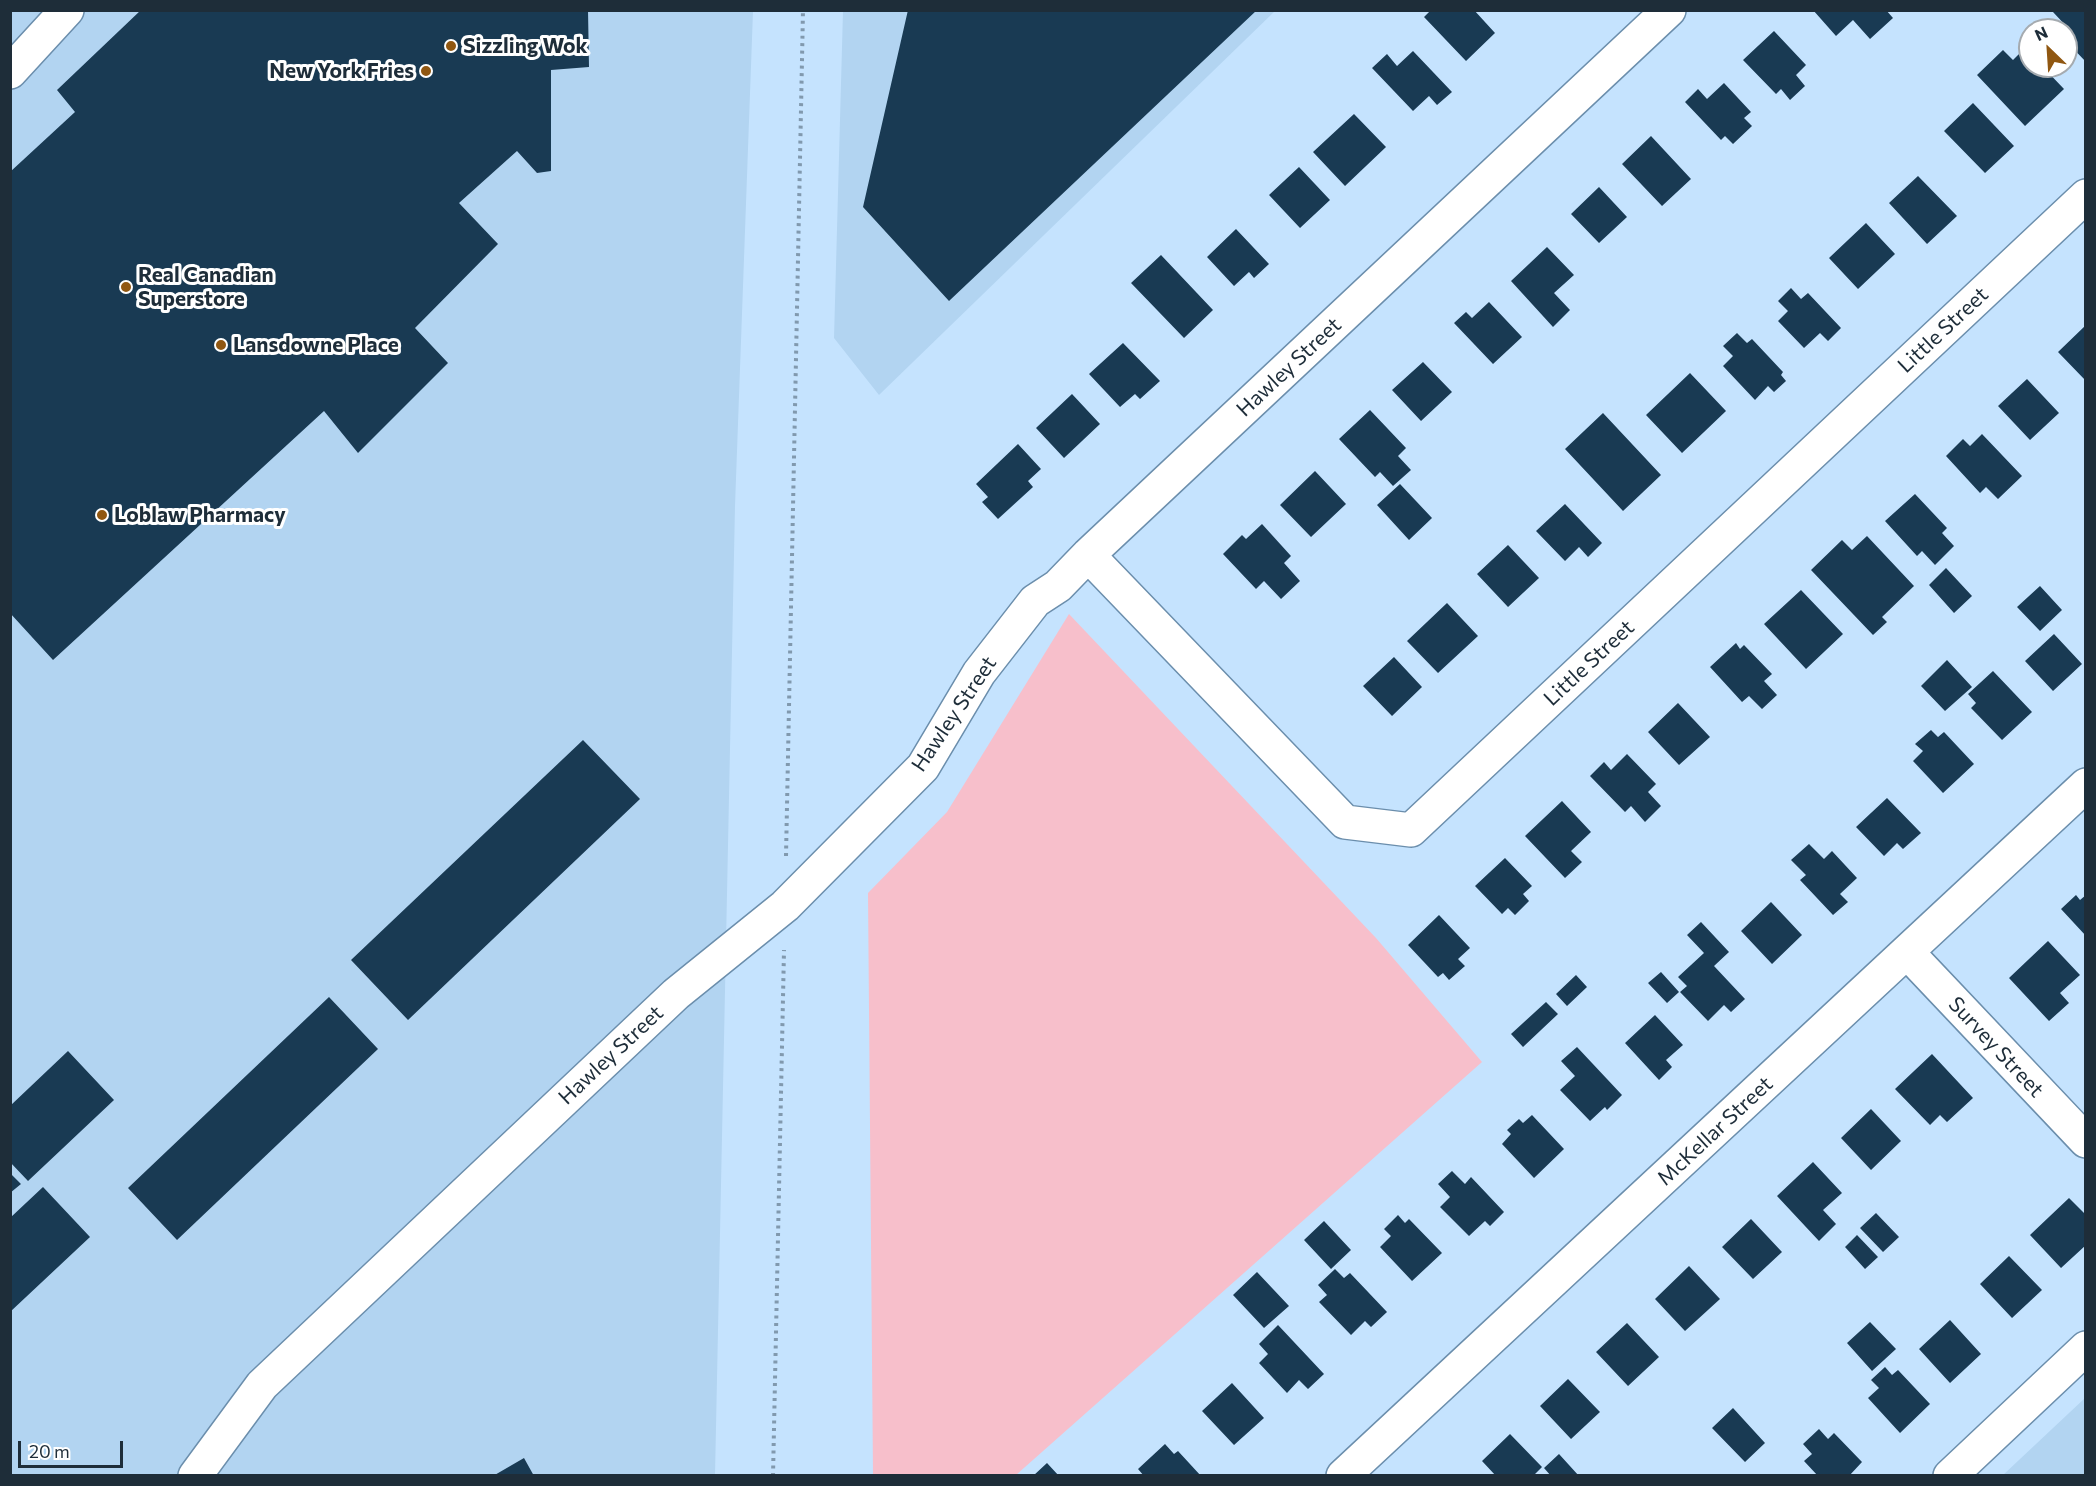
<!DOCTYPE html>
<html>
<head>
<meta charset="utf-8">
<style>
  body { margin:0 }
  #map { position:relative; width:2096px; height:1486px; overflow:hidden; background:#c5e3fe; font-family:Commissioner,sans-serif }
  canvas { display:block }
  .frame { position:absolute; inset:0; border:12px solid #1e2d39; pointer-events:none }
  .north { position:absolute; left:2018px; top:18px; width:60px; height:60px; box-sizing:border-box; background:#fff; border:2px solid #a5abb0; border-radius:50%; rotate:335deg; font-size:16px; font-weight:700; line-height:24px; text-align:center; color:#1e2d39 }
  .north::after { content:''; display:block; margin:auto; width:21px; height:27px; background:#905711; clip-path:polygon(50% 0,100% 100%,50% 72%,0 100%) }
  .scale { position:absolute; left:18px; top:1441px; width:105px; height:27px; box-sizing:border-box; border:3px solid #1e2d39; border-top:0; padding-left:8px; font-size:18px; line-height:21px; white-space:nowrap; color:#1e2d39; -webkit-text-stroke:4px #fff; paint-order:stroke }
</style>
</head>
<body>
<div id="map">
<canvas width="2096" height="1486"></canvas>
<div class="frame"></div>
<div class="north">N</div>
<div class="scale">20 m</div>
</div>
<script>
const ctx = document.querySelector('canvas').getContext('2d');
ctx.lineJoin = 'round';
function fillPath(path, color) { ctx.fillStyle = color; ctx.fill(path, 'evenodd'); }
const poly = rows => new Path2D(rows.map(r => 'M' + r).join(''));
function trace(path, color, width, dash) { ctx.strokeStyle = color; ctx.lineWidth = width; ctx.lineCap = dash ? 'butt' : 'round'; ctx.setLineDash(dash || []); ctx.stroke(path); }
function write(font, color, halo, rows, align = 'center') {
  ctx.font = font + ' Commissioner,sans-serif'; ctx.lineWidth = 6; ctx.setLineDash([]); ctx.textBaseline = 'middle'; ctx.strokeStyle = halo; ctx.fillStyle = color; for (const [text, x, y, turn = 0] of rows) {
    ctx.save(); ctx.translate(x, y); ctx.rotate((+turn || 0) * Math.PI / 180); ctx.textAlign = isNaN(turn) ? turn : align; if (halo) ctx.strokeText(text, 0, 0); ctx.fillText(text, 0, 0); ctx.restore();
  }
}
const built = poly([
  [10,11,753,11,735,506,715,1475,11,1475],
  [843,11,1275,11,879,395,834,338],
  [2085,1398,2085,1475,2003,1475]
]);
const green = poly([
  [1069,614,1376,938,1482,1062,1016,1475,873,1475,868,893,947,812]
]);
const building = poly([
  [141,10,588,10,589,67,551,70,551,171,537,173,517,151,459,203,498,244,415,328,448,363,358,453,324,411,53,660,10,613,10,172,75,112,57,90],
  [908,10,1257,10,949,301,863,207],
  [1431,10,1474,10,1495,33,1466,61,1424,17],
  [1813,10,1886,10,1893,18,1870,39,1853,20,1836,36],
  [2055,10,2086,10,2086,62,2066,41,2066,30,2063,30,2067,27,2053,12],
  [1774,31,1806,65,1796,75,1805,86,1790,100,1781,89,1776,94,1743,60],
  [2003,50,2013,60,2021,52,2029,60,2030,59,2030,66,2042,66,2064,89,2025,126,1977,75],
  [1413,51,1452,92,1437,105,1429,96,1413,111,1372,68,1387,54,1397,66],
  [1724,83,1751,112,1744,118,1752,126,1733,144,1725,136,1721,140,1685,102,1698,89,1707,99],
  [1973,103,2014,146,1985,173,1944,131],
  [1354,114,1386,147,1345,186,1313,152],
  [1651,136,1691,179,1662,206,1622,164],
  [1299,167,1330,200,1300,228,1269,195],
  [1918,176,1957,216,1927,244,1889,203],
  [1599,187,1627,217,1599,243,1571,214],
  [1866,223,1895,254,1858,289,1829,258],
  [1236,229,1269,264,1254,278,1249,272,1234,286,1207,257],
  [1547,247,1574,275,1554,293,1570,310,1553,327,1511,281],
  [1161,255,1213,310,1184,338,1131,283],
  [1791,288,1801,299,1808,293,1841,328,1828,341,1820,333,1804,348,1778,321,1788,311,1778,301],
  [1489,302,1522,337,1493,364,1454,323,1466,312,1472,318],
  [2086,325,2086,381,2058,352],
  [1737,333,1747,343,1752,339,1783,372,1781,375,1786,381,1774,392,1768,386,1755,400,1723,366,1733,356,1723,346],
  [1123,343,1160,381,1140,399,1135,394,1120,407,1089,374],
  [1423,362,1452,392,1421,421,1392,390],
  [1690,373,1726,411,1682,453,1646,415],
  [2027,379,2059,413,2030,440,1998,406],
  [1072,394,1100,424,1064,458,1036,428],
  [1370,410,1406,448,1398,456,1411,470,1393,486,1380,472,1375,477,1339,439],
  [1603,413,1661,475,1623,511,1565,449],
  [1982,434,2022,476,1998,499,1986,487,1980,493,1946,456,1963,439,1970,446],
  [1018,444,1041,469,1028,481,1033,487,998,519,982,502,988,497,976,484],
  [1315,471,1346,504,1311,537,1280,505],
  [1400,484,1432,518,1409,540,1377,505],
  [1915,494,1947,528,1942,533,1954,546,1935,565,1922,551,1917,556,1885,521],
  [1565,504,1602,543,1588,557,1579,547,1565,561,1536,531],
  [1262,524,1291,556,1284,563,1300,581,1281,599,1264,581,1256,589,1223,554,1242,535,1246,539],
  [1867,536,1914,586,1882,617,1887,622,1873,635,1811,570,1842,540,1852,550],
  [1508,545,1539,578,1508,607,1477,574],
  [1946,568,1972,596,1954,613,1929,585],
  [2040,586,2062,610,2040,631,2017,607],
  [1801,590,1843,634,1806,669,1764,624],
  [1447,603,1478,636,1438,673,1407,641],
  [2054,634,2082,664,2053,691,2025,661],
  [1736,643,1740,649,1744,645,1772,674,1764,681,1777,695,1762,709,1749,696,1742,702,1710,667],
  [1394,657,1422,687,1392,716,1363,686],
  [1947,660,1972,687,1945,711,1921,686],
  [1993,671,2032,712,2002,740,1971,708,1976,703,1968,694],
  [1678,703,1710,737,1679,765,1648,732],
  [1931,730,1938,737,1944,732,1974,764,1943,793,1913,761,1923,751,1915,744],
  [583,740,640,799,408,1020,351,960],
  [1627,754,1656,784,1648,792,1661,806,1645,822,1631,806,1625,812,1590,776,1604,762,1611,770],
  [1887,798,1921,833,1903,849,1897,843,1884,856,1856,827],
  [1562,801,1591,832,1571,851,1582,862,1565,878,1525,836],
  [1809,844,1824,859,1832,851,1857,878,1840,894,1848,902,1833,915,1800,880,1806,875,1791,860],
  [1505,858,1532,886,1523,894,1529,901,1515,915,1508,908,1502,914,1475,886],
  [2076,895,2080,900,2086,895,2086,936,2061,909],
  [1771,902,1802,935,1772,964,1741,931],
  [1439,915,1470,948,1458,959,1465,966,1449,980,1443,973,1438,977,1408,945],
  [1701,922,1729,952,1714,966,1745,999,1731,1012,1724,1005,1708,1021,1680,992,1687,986,1678,977,1704,953,1687,935],
  [2048,941,2080,975,2060,993,2069,1003,2049,1021,2009,978],
  [1661,972,1679,992,1667,1003,1648,983],
  [1576,975,1587,987,1567,1006,1556,994],
  [329,997,378,1049,177,1240,128,1188],
  [1546,1002,1558,1014,1523,1047,1511,1034],
  [1655,1015,1683,1045,1666,1060,1672,1067,1659,1080,1625,1043],
  [1577,1047,1622,1095,1607,1110,1605,1107,1590,1121,1560,1090,1575,1076,1561,1061],
  [68,1051,114,1100,28,1181,10,1162,10,1106],
  [1932,1054,1973,1098,1947,1122,1940,1115,1930,1125,1895,1089],
  [1871,1109,1901,1141,1871,1170,1841,1138],
  [1532,1115,1564,1149,1534,1178,1502,1144,1511,1134,1507,1130,1519,1119,1523,1123],
  [1813,1162,1842,1193,1823,1210,1836,1224,1819,1241,1777,1196],
  [1452,1171,1465,1184,1471,1177,1504,1212,1490,1226,1485,1221,1469,1236,1440,1207,1450,1197,1438,1184],
  [10,1173,21,1184,10,1193],
  [43,1187,90,1237,10,1312,10,1218],
  [2069,1198,2086,1215,2086,1245,2061,1268,2030,1235],
  [1876,1213,1899,1237,1883,1252,1860,1228],
  [1398,1215,1405,1223,1409,1219,1442,1253,1412,1281,1380,1247,1391,1236,1384,1229],
  [1751,1219,1782,1252,1753,1279,1722,1247],
  [1324,1221,1351,1250,1331,1269,1304,1240],
  [1857,1235,1878,1257,1865,1269,1845,1247],
  [2009,1256,2042,1290,2012,1318,1980,1284],
  [1689,1266,1720,1299,1685,1331,1655,1299],
  [1335,1269,1344,1278,1350,1273,1387,1312,1371,1327,1365,1321,1351,1335,1319,1302,1327,1295,1318,1285],
  [1257,1272,1289,1306,1264,1328,1233,1295],
  [1950,1320,1981,1354,1950,1383,1919,1349],
  [1870,1322,1896,1349,1872,1371,1847,1343],
  [1627,1323,1659,1357,1628,1386,1596,1352],
  [1278,1325,1324,1374,1308,1389,1299,1380,1287,1393,1259,1363,1268,1354,1259,1344],
  [1885,1367,1892,1375,1898,1370,1930,1404,1900,1433,1868,1398,1879,1388,1871,1380],
  [1568,1379,1600,1412,1571,1439,1540,1406],
  [1232,1383,1264,1418,1234,1445,1202,1411],
  [1733,1408,1765,1443,1745,1462,1712,1428],
  [1819,1429,1828,1439,1834,1433,1862,1462,1849,1476,1818,1476,1804,1461,1812,1454,1803,1444],
  [1510,1434,1542,1467,1533,1476,1496,1476,1482,1461],
  [1165,1444,1174,1454,1178,1451,1201,1476,1144,1476,1138,1469],
  [1559,1454,1579,1476,1551,1476,1544,1468],
  [524,1458,534,1476,493,1476],
  [1047,1463,1059,1476,1033,1476]
]);
const path = poly([
  [786,856,803,10],
  [773,1476,784,950]
]);
const minor = poly([
  [10,72,67,10],
  [1088,555,1345,822,1411,830,2086,196],
  [1907,952,2086,1141],
  [195,1476,262,1385,676,994,785,906,923,767,979,673,1035,601,1058,586,1088,555,1669,10],
  [1343,1476,2086,785],
  [1950,1476,2086,1348]
]);
const markers = [
  [451,46,6,"#905711"],
  [426,71,6,"#905711"],
  [126,287,6,"#905711"],
  [221,345,6,"#905711"],
  [102,515,6,"#905711"]
];
const poiNames = [
  ["Sizzling Wok",463,46],
  ["New York Fries",414,71,"right"],
  ["Real Canadian",138,275],
  ["Superstore",138,299],
  ["Lansdowne Place",233,345],
  ["Loblaw Pharmacy",114,515]
];
const streetNames = [
  ["Little Street",1943,330,-43],
  ["Hawley Street",1289,367,-43],
  ["Little Street",1589,663,-43],
  ["Hawley Street",954,714,-56],
  ["Survey Street",1996,1047,47],
  ["Hawley Street",611,1055,-43],
  ["McKellar Street",1715,1131,-43]
];
fillPath(built, '#b2d4f1');
fillPath(green, '#f7bfcb');
fillPath(building, '#193a53');
trace(minor, '#6b8eac', 36);
trace(path, '#8199ae', 4, [3, 4.5]);
trace(minor, '#fff', 33);
for (const [x, y, r, color] of markers) { const dot = new Path2D(); dot.arc(x, y, r, 0, 2 * Math.PI); ctx.fillStyle = color; ctx.fill(dot); trace(dot, '#fff', 2); }
write('bold 21px', '#1e2d39', '#fff', poiNames, 'left');
write('21px', '#1e2d39', '#fff', streetNames);
</script>
</body>
</html>
